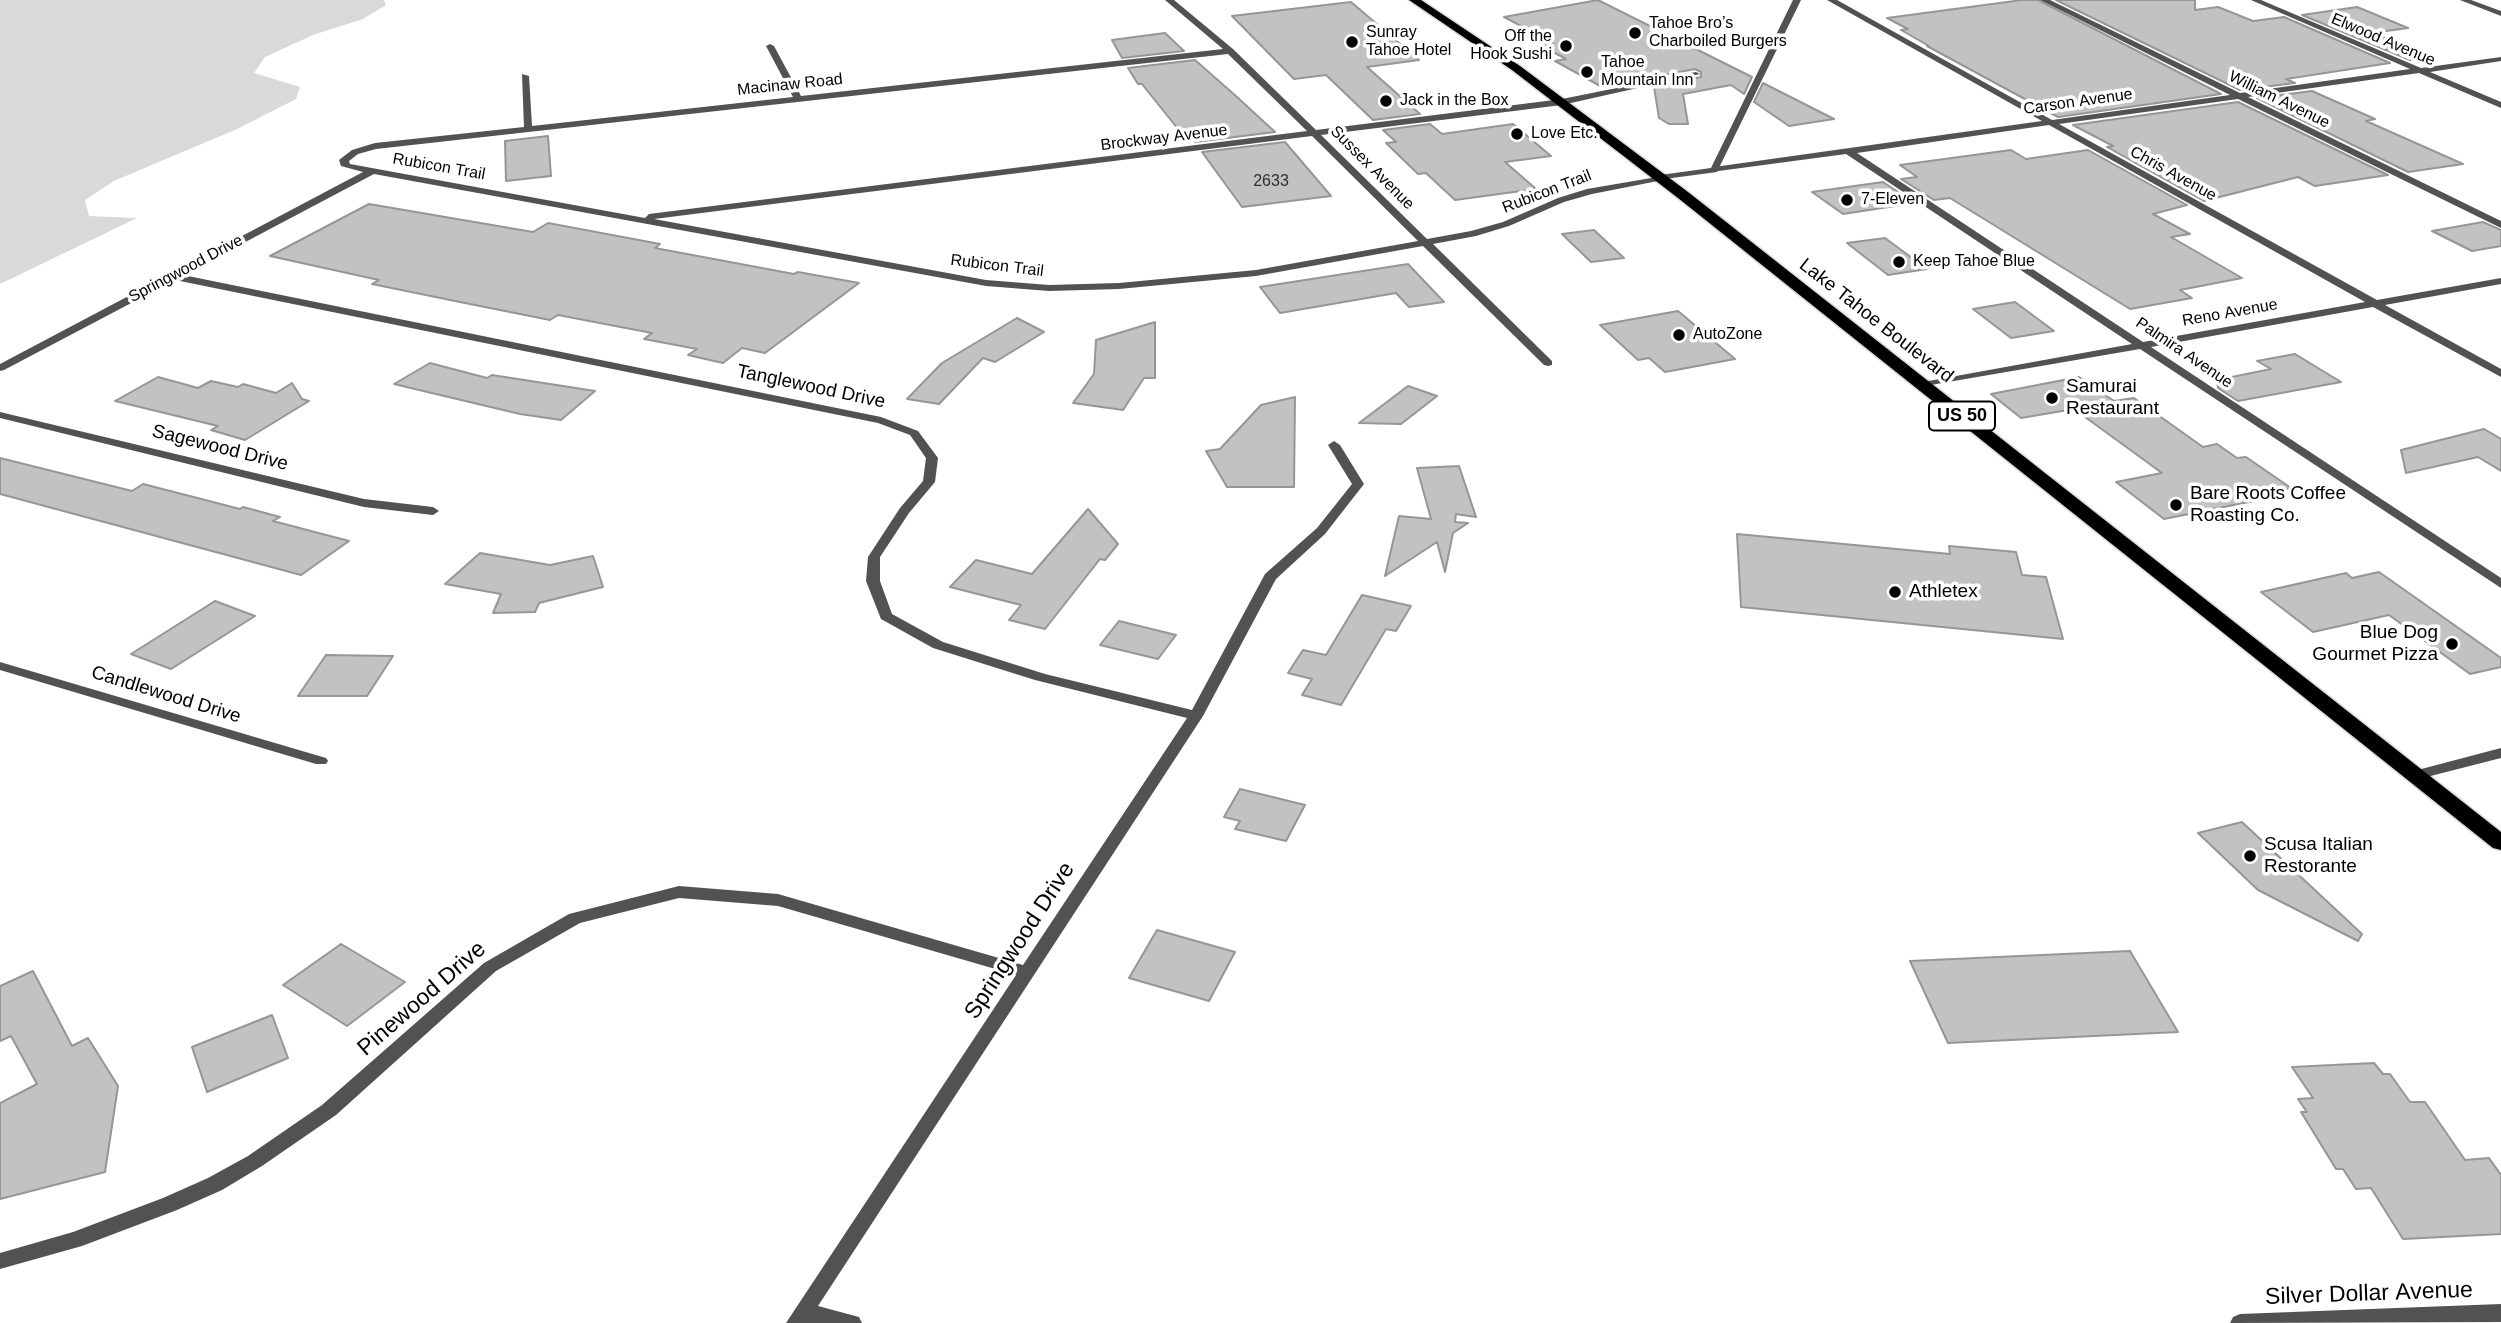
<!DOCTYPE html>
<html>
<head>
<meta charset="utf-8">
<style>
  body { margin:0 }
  canvas { display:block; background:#fff }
</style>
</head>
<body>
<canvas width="2501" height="1323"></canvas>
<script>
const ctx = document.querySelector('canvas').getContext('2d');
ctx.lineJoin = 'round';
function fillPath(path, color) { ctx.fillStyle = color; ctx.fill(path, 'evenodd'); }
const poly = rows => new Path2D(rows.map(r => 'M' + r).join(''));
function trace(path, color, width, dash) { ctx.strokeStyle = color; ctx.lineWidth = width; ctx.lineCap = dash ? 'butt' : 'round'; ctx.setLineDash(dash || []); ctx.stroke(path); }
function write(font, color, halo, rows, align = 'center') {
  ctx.font = font + ' Helvetica,sans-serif'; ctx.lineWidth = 7; ctx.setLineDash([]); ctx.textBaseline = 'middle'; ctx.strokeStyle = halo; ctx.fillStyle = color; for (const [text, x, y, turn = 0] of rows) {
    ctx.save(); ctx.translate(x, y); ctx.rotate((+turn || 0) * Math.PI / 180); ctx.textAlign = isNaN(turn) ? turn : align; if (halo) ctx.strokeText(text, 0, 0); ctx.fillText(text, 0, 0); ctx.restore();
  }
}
const green = poly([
  [0,0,384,0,386,5,363,19,313,35,265,57,254,73,300,87,296,99,237,129,114,181,85,200,89,216,137,218,0,284]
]);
const building = poly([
  [1598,0,1752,77,1744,94,1731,85,1683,94,1688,124,1669,124,1659,118,1654,87,1701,77,1701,72,1695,69,1602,87,1555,61,1566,59,1540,45,1553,43,1504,17,1598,0],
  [2022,0,2038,0,2221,94,2058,117,1927,46,1929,46,1901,30,1908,29,1887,18,2022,0],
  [2056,0,2195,0,2195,10,2218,7,2253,21,2284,17,2390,63,2286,79,2295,83,2240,90,2056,0],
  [1351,2,1419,60,1367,67,1420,114,1373,120,1326,75,1294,79,1232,16,1351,2],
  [2357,7,2408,28,2372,33,2434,57,2410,60,2302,15,2357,7],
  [1165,33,1184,51,1122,58,1112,40,1165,33],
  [1195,60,1237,97,1275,132,1195,142,1188,133,1182,134,1142,84,1138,84,1128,68,1195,60],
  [1763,83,1834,119,1789,126,1754,102,1763,83],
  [2312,91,2375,119,2366,121,2463,164,2408,172,2257,98,2312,91],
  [2238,102,2388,175,2315,186,2298,177,2204,201,2107,147,2113,146,2073,125,2238,102],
  [1430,124,1442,134,1513,124,1551,156,1505,162,1536,189,1455,200,1426,173,1418,174,1386,143,1396,142,1383,130,1430,124],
  [548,136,551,176,506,181,505,141,548,136],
  [1285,142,1331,196,1242,207,1202,152,1285,142],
  [2011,150,2026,159,2088,150,2187,205,2153,214,2190,234,2171,237,2242,278,2180,290,2192,298,2130,309,1950,198,1934,200,1901,179,1917,177,1900,165,2011,150],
  [1883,182,1915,203,1843,214,1812,192,1883,182],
  [369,204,533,232,548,223,660,244,655,248,794,274,798,272,859,283,765,353,742,348,723,363,688,355,697,349,644,339,652,333,558,315,550,320,455,301,372,284,379,280,270,256,369,204],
  [2483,222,2501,230,2501,246,2472,251,2432,231,2483,222],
  [1594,230,1624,258,1591,262,1562,234,1594,230],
  [1885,238,1927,269,1888,275,1847,243,1885,238],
  [1408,264,1444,302,1409,307,1396,293,1280,313,1260,287,1408,264],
  [2015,302,2054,331,2011,338,1973,309,2015,302],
  [1678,311,1735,359,1665,372,1649,358,1638,360,1600,325,1678,311],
  [1017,318,1044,332,995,362,983,358,939,404,907,399,942,363,1017,318],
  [1155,322,1155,378,1144,378,1123,410,1073,403,1094,374,1096,340,1155,322],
  [2295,354,2341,382,2238,401,2218,388,2217,380,2271,369,2257,361,2295,354],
  [430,363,487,378,492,375,595,391,561,420,520,414,394,384,430,363],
  [158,377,198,388,211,381,238,387,243,384,276,393,292,383,302,399,309,401,245,440,211,430,218,426,115,401,158,377],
  [2079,377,2114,401,2134,398,2203,447,2217,444,2237,458,2246,457,2291,488,2268,493,2274,497,2164,519,2116,482,2162,473,2074,409,2021,418,1991,394,2079,377],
  [1408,386,1437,396,1401,424,1359,423,1408,386],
  [1295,397,1294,487,1227,487,1206,451,1220,449,1261,405,1295,397],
  [2484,429,2501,439,2501,471,2478,457,2406,473,2401,450,2484,429],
  [0,458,132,491,143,484,240,509,243,507,280,517,273,521,349,541,301,575,0,494,0,458],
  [1459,466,1476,517,1456,514,1455,522,1468,523,1453,533,1445,572,1437,542,1385,576,1399,516,1431,519,1417,468,1459,466],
  [1088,509,1118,544,1105,560,1100,559,1045,629,1009,620,1021,605,950,587,976,560,1032,574,1088,509],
  [1737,534,1950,554,1949,546,2016,552,2022,575,2046,577,2063,639,1741,607,1737,534],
  [480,553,550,565,593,556,603,587,539,603,535,612,493,613,501,594,445,584,480,553],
  [2379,572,2501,658,2501,667,2470,674,2389,615,2313,632,2261,592,2346,573,2352,578,2379,572],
  [1362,595,1411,606,1396,631,1386,629,1341,705,1302,695,1312,679,1288,673,1303,650,1326,655,1362,595],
  [215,601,255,616,171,669,131,654,215,601],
  [1119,621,1176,635,1158,659,1100,645,1119,621],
  [326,655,393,656,367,696,298,696,326,655],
  [1240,789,1305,805,1286,841,1235,829,1240,821,1224,817,1240,789],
  [2242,822,2362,934,2358,941,2258,890,2198,833,2242,822],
  [1157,930,1235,952,1209,1001,1129,978,1157,930],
  [341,944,405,982,347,1026,283,985,341,944],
  [2130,951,2178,1032,1948,1043,1910,961,2130,951],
  [33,971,72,1046,88,1038,118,1086,105,1172,0,1199,0,1103,37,1084,11,1036,0,1041,0,986,33,971],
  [272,1015,288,1058,207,1092,192,1047,272,1015],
  [2374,1063,2383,1074,2390,1074,2410,1102,2425,1102,2465,1160,2489,1158,2501,1175,2501,1234,2403,1239,2371,1188,2356,1189,2343,1169,2336,1169,2301,1112,2307,1112,2298,1099,2313,1098,2292,1067,2374,1063]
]);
const minor = poly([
  [1165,0,1174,0,1233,49,1316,130,1562,99,1696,72,1700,74,1562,105,1321,135,1427,239,1471,231,1503,222,1558,198,1587,189,1663,176,1663,180,1592,194,1564,202,1509,226,1476,236,1433,244,1552,361,1552,365,1548,366,1544,365,1423,246,1256,276,1119,289,1049,291,986,286,374,174,183,275,881,417,918,431,938,458,935,482,909,513,880,557,880,581,892,614,943,642,1045,674,1192,710,1265,574,1317,528,1352,484,1328,445,1334,441,1340,445,1364,484,1325,534,1276,579,1203,716,818,1306,859,1317,862,1323,786,1323,1016,975,778,906,679,898,580,923,496,971,336,1115,262,1166,222,1190,177,1210,82,1246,0,1269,0,1253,73,1232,163,1198,208,1178,248,1156,322,1105,484,963,569,914,679,886,778,894,1023,965,1187,718,1035,680,933,648,881,619,866,581,868,557,900,508,923,481,926,458,910,435,878,423,175,280,4,370,0,371,0,364,363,172,341,166,339,160,352,150,375,143,524,127,522,74,529,76,532,126,793,97,766,46,770,44,774,46,801,96,1223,49,1165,0],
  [1228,54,1307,131,649,214,645,218,350,164,349,161,358,154,376,149,1228,54],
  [1312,136,1418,241,1256,270,1119,283,1049,285,986,280,654,219,1312,136],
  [1827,0,1837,0,2052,120,2230,95,2040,0,2050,0,2240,93,2410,69,2251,0,2261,0,2421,68,2501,57,2501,61,2430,72,2501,102,2501,108,2419,73,2248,97,2501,221,2501,228,2238,99,2059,124,2377,300,2501,278,2501,284,2385,305,2501,369,2501,377,2373,307,2151,347,2501,578,2501,588,2140,349,1919,387,1919,383,1923,382,2132,344,1846,154,1711,172,1709,170,1714,167,2042,121,1827,0],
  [2049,125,2365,302,2143,342,1857,153,2049,125],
  [2460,0,2471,0,2501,11,2501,16,2460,0],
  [0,412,364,499,433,507,439,511,433,515,364,507,0,418,0,412],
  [0,662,326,758,328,761,326,764,316,764,0,670,0,662],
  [2501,1304,2501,1322,2230,1323,2233,1317,2240,1314,2501,1304]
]);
const tertiary = poly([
  [1793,0,1801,0,1717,172,1657,180,1657,176,1660,175,1711,168,1793,0],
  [2501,748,2501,758,2415,780,2407,775,2410,772,2501,748]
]);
const trunk = poly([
  [1409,0,1421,0,1520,66,1688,192,2501,832,2501,850,2493,848,1678,198,1512,70,1409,0]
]);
const markers = [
  [1635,33,7,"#000"],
  [1352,42,7,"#000"],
  [1566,46,7,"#000"],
  [1587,72,7,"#000"],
  [1386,101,7,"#000"],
  [1517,134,7,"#000"],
  [1847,200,7,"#000"],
  [1899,262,7,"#000"],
  [1679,335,7,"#000"],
  [2052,398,7,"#000"],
  [2176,505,7,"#000"],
  [1895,592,7,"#000"],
  [2452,644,7,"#000"],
  [2250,856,7,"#000"]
];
const farPoinames = [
  ["Tahoe Bro’s",1649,24],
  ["Charboiled Burgers",1649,42],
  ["Sunray",1366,33],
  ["Tahoe Hotel",1366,51],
  ["Off the",1552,37,"right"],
  ["Hook Sushi",1552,55,"right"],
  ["Tahoe",1601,63],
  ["Mountain Inn",1601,81],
  ["Jack in the Box",1400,101],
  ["Love Etc.",1531,134],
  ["7-Eleven",1861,200],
  ["Keep Tahoe Blue",1913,262],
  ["AutoZone",1693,335]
];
const farStreetnames = [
  ["Elwood Avenue",2383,40,23],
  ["Macinaw Road",790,85,-6],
  ["William Avenue",2279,100,26],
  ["Carson Avenue",2078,102,-8],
  ["Brockway Avenue",1164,138,-7],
  ["Rubicon Trail",439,167,10],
  ["Sussex Avenue",1372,168,45],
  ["Chris Avenue",2173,174,29],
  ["Rubicon Trail",1547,192,-21],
  ["Rubicon Trail",997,266,7],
  ["Springwood Drive",186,269,-28],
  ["Reno Avenue",2230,313,-10],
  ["Palmira Avenue",2184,353,34]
];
const numberNames = [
  ["2633",1271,182]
];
const shields = [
  [1962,416,66]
];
const shieldNames = [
  ["US 50",1962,416]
];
const streetNames = [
  ["Lake Tahoe Boulevard",1876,321,38],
  ["Tanglewood Drive",811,387,12],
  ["Sagewood Drive",220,448,14],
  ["Candlewood Drive",166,695,17]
];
const poiNames = [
  ["Samurai",2066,387],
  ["Restaurant",2066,409],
  ["Bare Roots Coffee",2190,494],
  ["Roasting Co.",2190,516],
  ["Athletex",1909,592],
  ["Blue Dog",2438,633,"right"],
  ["Gourmet Pizza",2438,655,"right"],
  ["Scusa Italian",2264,845],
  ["Restorante",2264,867]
];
const nearStreetnames = [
  ["Springwood Drive",1020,941,-57],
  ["Pinewood Drive",422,999,-41],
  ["Silver Dollar Avenue",2369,1294,-2]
];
fillPath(green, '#d9d9d9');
fillPath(building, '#c2c2c2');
trace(building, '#969696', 2);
trace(trunk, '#dbdbdb', 3);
fillPath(minor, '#525252');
fillPath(tertiary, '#525252');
fillPath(trunk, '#000');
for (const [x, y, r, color] of markers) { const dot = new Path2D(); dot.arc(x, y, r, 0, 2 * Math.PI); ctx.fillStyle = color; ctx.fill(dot); trace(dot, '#fff', 2.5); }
write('16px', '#000', '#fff', farPoinames, 'left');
write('16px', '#000', '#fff', farStreetnames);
write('16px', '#303030', null, numberNames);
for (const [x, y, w] of shields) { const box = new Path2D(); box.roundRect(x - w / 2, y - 14.5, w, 29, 5); ctx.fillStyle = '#fff'; ctx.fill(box); trace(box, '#000', 2); }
write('bold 18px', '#000', null, shieldNames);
write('19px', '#000', '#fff', streetNames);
write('19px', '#000', '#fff', poiNames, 'left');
write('23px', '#000', '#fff', nearStreetnames);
</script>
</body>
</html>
